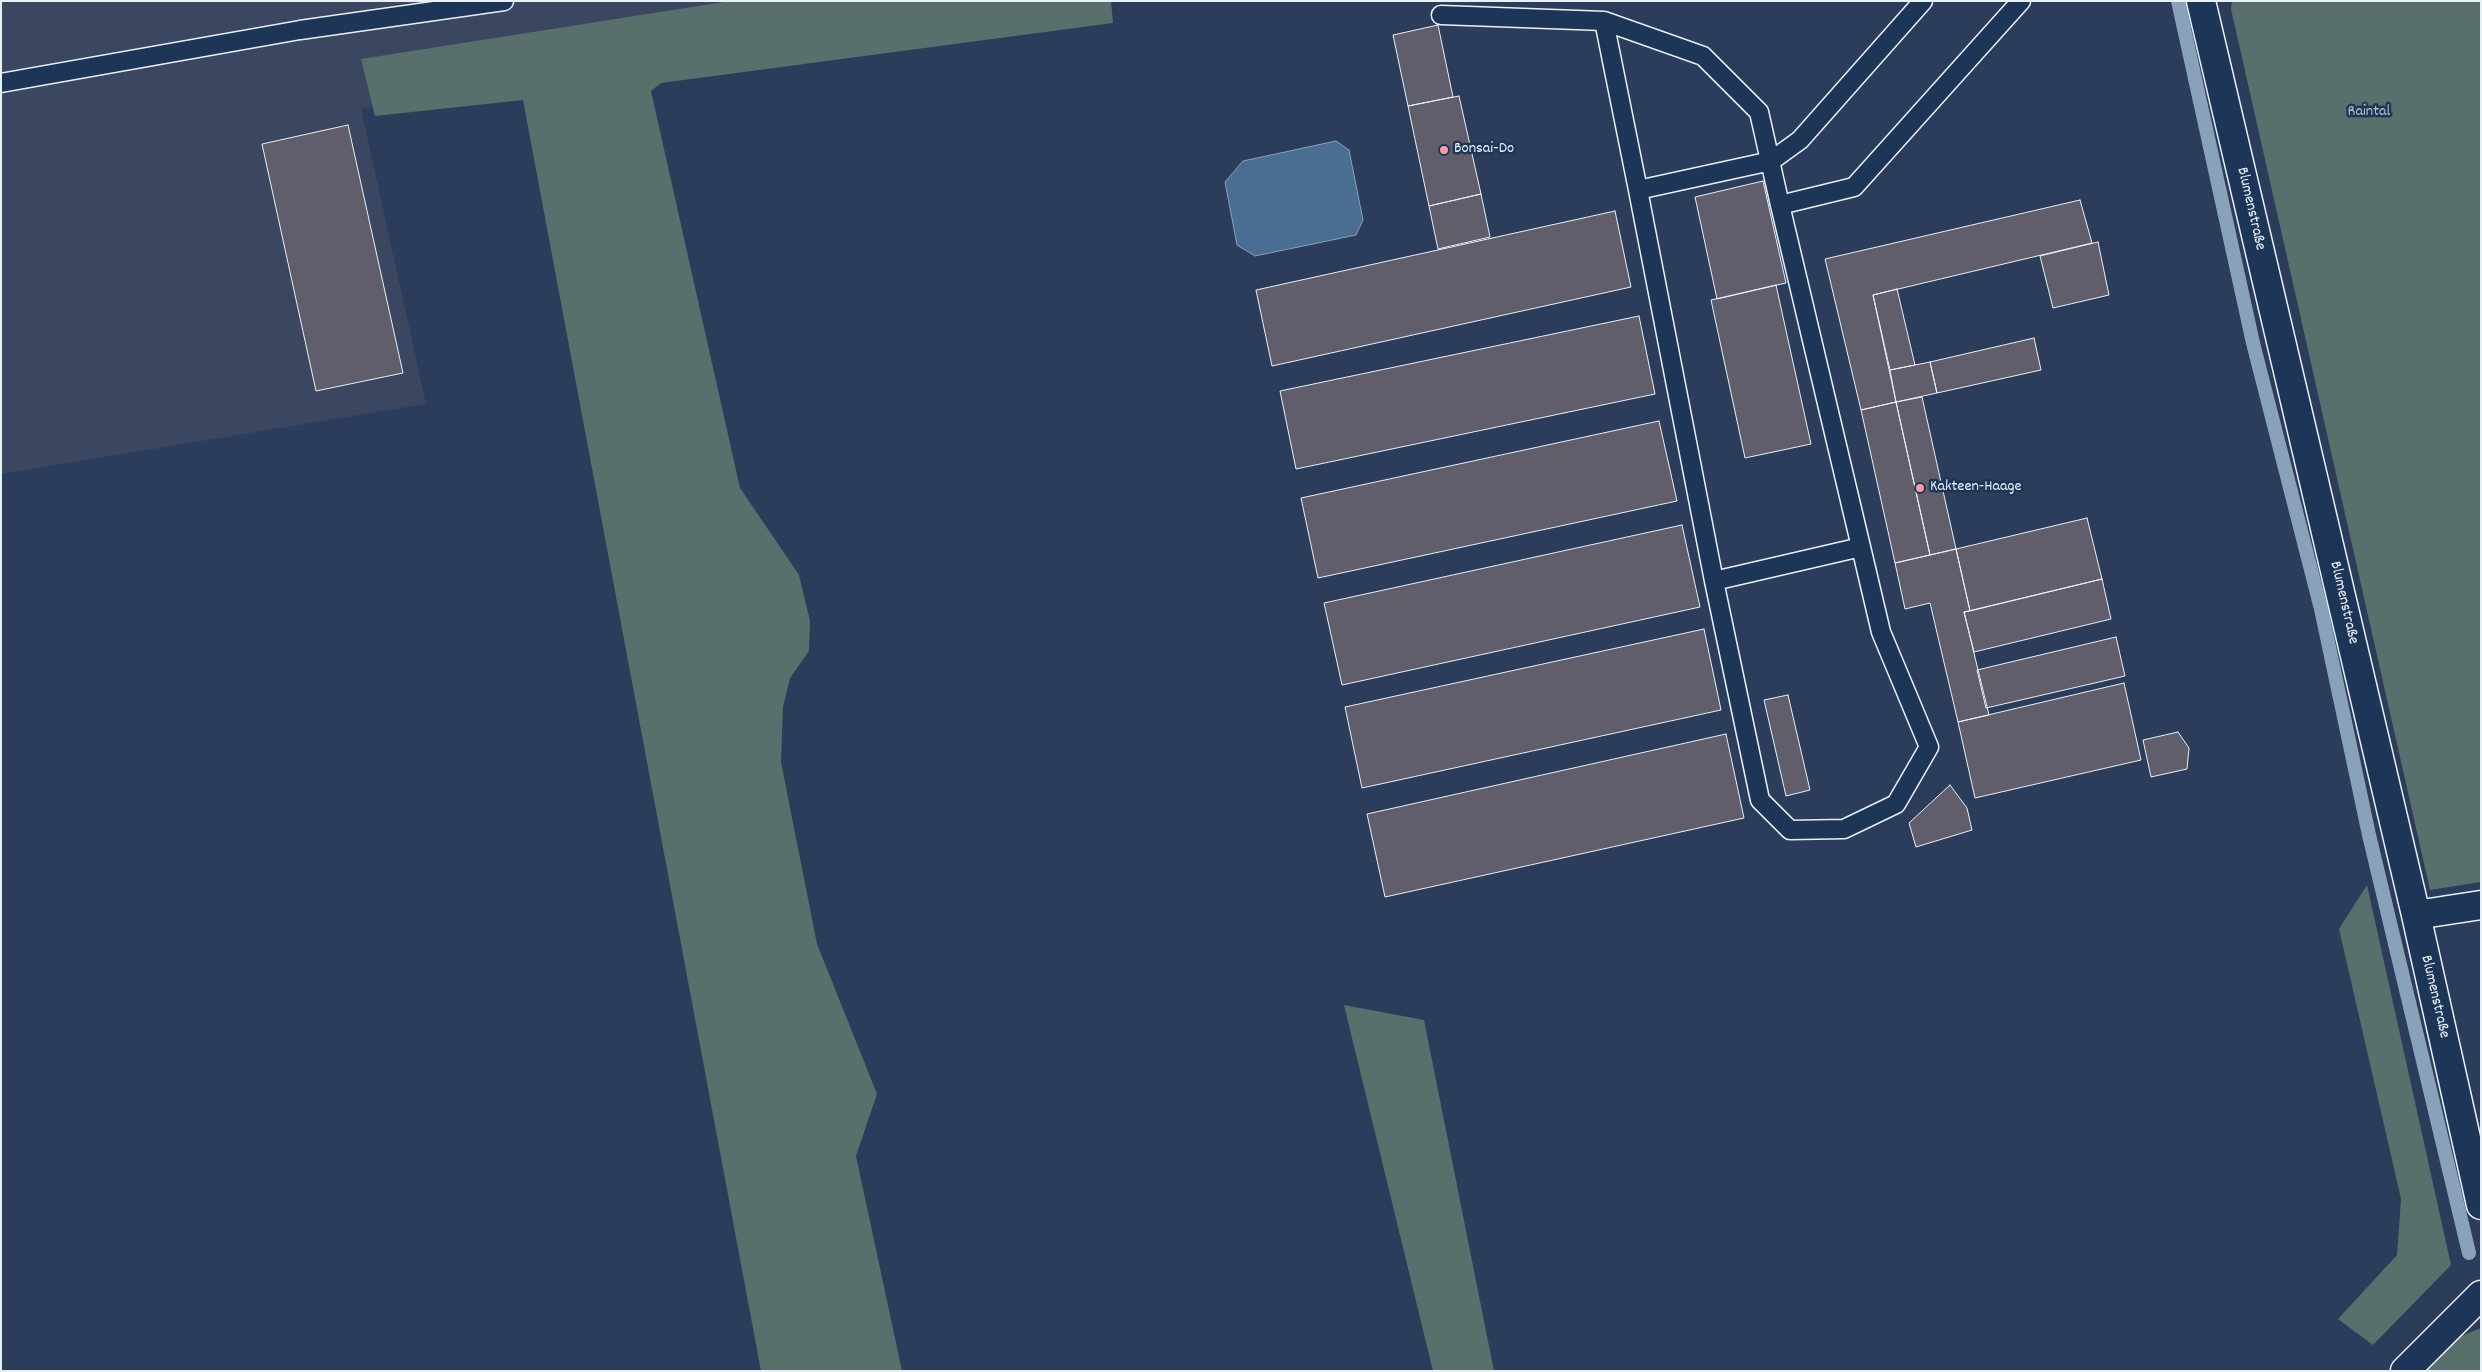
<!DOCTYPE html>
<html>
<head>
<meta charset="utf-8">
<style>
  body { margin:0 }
  #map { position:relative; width:2482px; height:1372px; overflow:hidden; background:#2b3d5b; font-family:Dekko,sans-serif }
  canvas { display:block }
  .frame { position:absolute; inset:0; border:2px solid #e8f1f8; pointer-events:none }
</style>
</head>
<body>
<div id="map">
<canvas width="2482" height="1372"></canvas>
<div class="frame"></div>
</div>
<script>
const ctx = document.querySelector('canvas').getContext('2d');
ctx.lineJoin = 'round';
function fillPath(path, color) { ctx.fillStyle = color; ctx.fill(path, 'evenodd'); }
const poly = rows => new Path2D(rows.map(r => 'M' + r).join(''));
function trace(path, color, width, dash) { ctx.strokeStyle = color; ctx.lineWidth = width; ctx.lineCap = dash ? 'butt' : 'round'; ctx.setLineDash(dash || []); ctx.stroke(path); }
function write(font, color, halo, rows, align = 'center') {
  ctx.font = font + ' Dekko,sans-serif'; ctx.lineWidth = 5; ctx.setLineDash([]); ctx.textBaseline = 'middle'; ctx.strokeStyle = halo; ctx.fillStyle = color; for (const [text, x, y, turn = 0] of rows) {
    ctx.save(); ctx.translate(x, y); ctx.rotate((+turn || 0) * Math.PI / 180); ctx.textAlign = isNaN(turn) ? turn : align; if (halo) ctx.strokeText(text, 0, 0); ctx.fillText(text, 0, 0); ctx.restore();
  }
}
const built = poly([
  [1,1,1060,1,361,109,426,404,1,474]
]);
const green = poly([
  [730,1,1111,1,1113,23,661,83,651,91,740,488,799,575,810,621,809,651,790,678,783,707,781,762,817,944,877,1094,856,1156,902,1371,761,1371,523,100,375,116,361,59],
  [2232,1,2481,1,2481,882,2430,890,2231,9],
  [2367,885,2451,1265,2373,1345,2338,1319,2397,1255,2401,1199,2339,929],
  [1344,1005,1424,1020,1494,1371,1433,1371],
  [2481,1328,2481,1371,2424,1371,2459,1337]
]);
const water = poly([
  [1336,141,1349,150,1363,220,1356,235,1255,256,1237,245,1225,182,1243,161,1336,141]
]);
const stream = poly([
  [2178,1,2253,343,2321,609,2369,835,2469,1253]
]);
const building = poly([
  [1438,25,1453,97,1408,106,1393,35,1438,25],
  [1459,96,1481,194,1429,206,1408,106,1459,96],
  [348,125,403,373,316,391,262,144,348,125],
  [1763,181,1786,283,1717,299,1695,197,1763,181],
  [1481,194,1490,237,1438,249,1429,206,1481,194],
  [2080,200,2092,243,1873,295,1896,402,1861,410,1825,259,2080,200],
  [1615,211,1631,287,1272,366,1256,290,1615,211],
  [2098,242,2109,295,2053,308,2040,256,2098,242],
  [1776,285,1811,444,1745,458,1711,300,1776,285],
  [1897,289,1915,365,1890,370,1873,295,1897,289],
  [1639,316,1655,394,1296,469,1280,391,1639,316],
  [2034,338,2041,370,1937,393,1930,362,2034,338],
  [1930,362,1937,393,1896,402,1890,370,1930,362],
  [1922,397,1956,549,1930,555,1896,402,1922,397],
  [1896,402,1930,555,1895,563,1861,410,1896,402],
  [1659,421,1677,501,1318,578,1301,498,1659,421],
  [2087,518,2102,579,1970,611,1956,549,2087,518],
  [1682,525,1700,607,1342,685,1324,603,1682,525],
  [1956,549,1970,611,1964,612,1989,715,1958,722,1930,603,1905,609,1895,563,1956,549],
  [2102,579,2111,619,1974,652,1964,612,2102,579],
  [1704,629,1721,710,1362,788,1345,707,1704,629],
  [2116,637,2125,676,1986,708,1977,670,2116,637],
  [2124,683,2141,760,1975,798,1958,722,2124,683],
  [1788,695,1810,790,1786,796,1764,700,1788,695],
  [2178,732,2189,748,2187,769,2151,777,2143,740,2178,732],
  [1726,734,1744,818,1385,897,1367,814,1726,734],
  [1950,785,1967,808,1972,830,1916,847,1909,823,1950,785]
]);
const lane = poly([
  [1441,15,1604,21,1638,190],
  [1604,21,1703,56,1759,112,1780,205,1861,547,1881,632,1929,747,1896,804,1844,829,1790,830,1760,800,1714,581,1861,547],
  [1,83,300,30,504,1],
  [1780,205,1854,187,2021,1],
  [1714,581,1638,190,1771,161,1800,140,1923,1]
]);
const street = poly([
  [2201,1,2416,915,2481,1205],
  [2416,915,2481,905],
  [2405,1371,2481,1295]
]);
const markers = [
  [1444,150,5,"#ff9aa2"],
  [1920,488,5,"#ff9aa2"]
];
const parkNames = [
  ["Raintal",2369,113]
];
const poiNames = [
  ["Bonsai-Do",1454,150],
  ["Kakteen-Haage",1930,488]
];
const streetNames = [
  ["Blumenstraße",2250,209,77],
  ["Blumenstraße",2343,603,77],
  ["Blumenstraße",2434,997,77]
];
fillPath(built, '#3b4760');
fillPath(green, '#586f6b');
fillPath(water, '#496e91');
trace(water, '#89a2ba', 1);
trace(stream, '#89a2ba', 14);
fillPath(building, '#615e6c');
trace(building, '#e8f1f8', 1);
trace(lane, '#e8f1f8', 21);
trace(street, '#e8f1f8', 31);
trace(lane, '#1d3557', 18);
trace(street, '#1d3557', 28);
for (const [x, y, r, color] of markers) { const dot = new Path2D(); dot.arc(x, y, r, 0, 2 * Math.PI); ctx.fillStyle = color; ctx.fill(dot); trace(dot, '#1d3557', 2); }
write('16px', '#b6c4c7', '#1d3557', parkNames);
write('16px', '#e8f1f8', '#1d3557', poiNames, 'left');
write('16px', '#e8f1f8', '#1d3557', streetNames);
</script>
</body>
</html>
